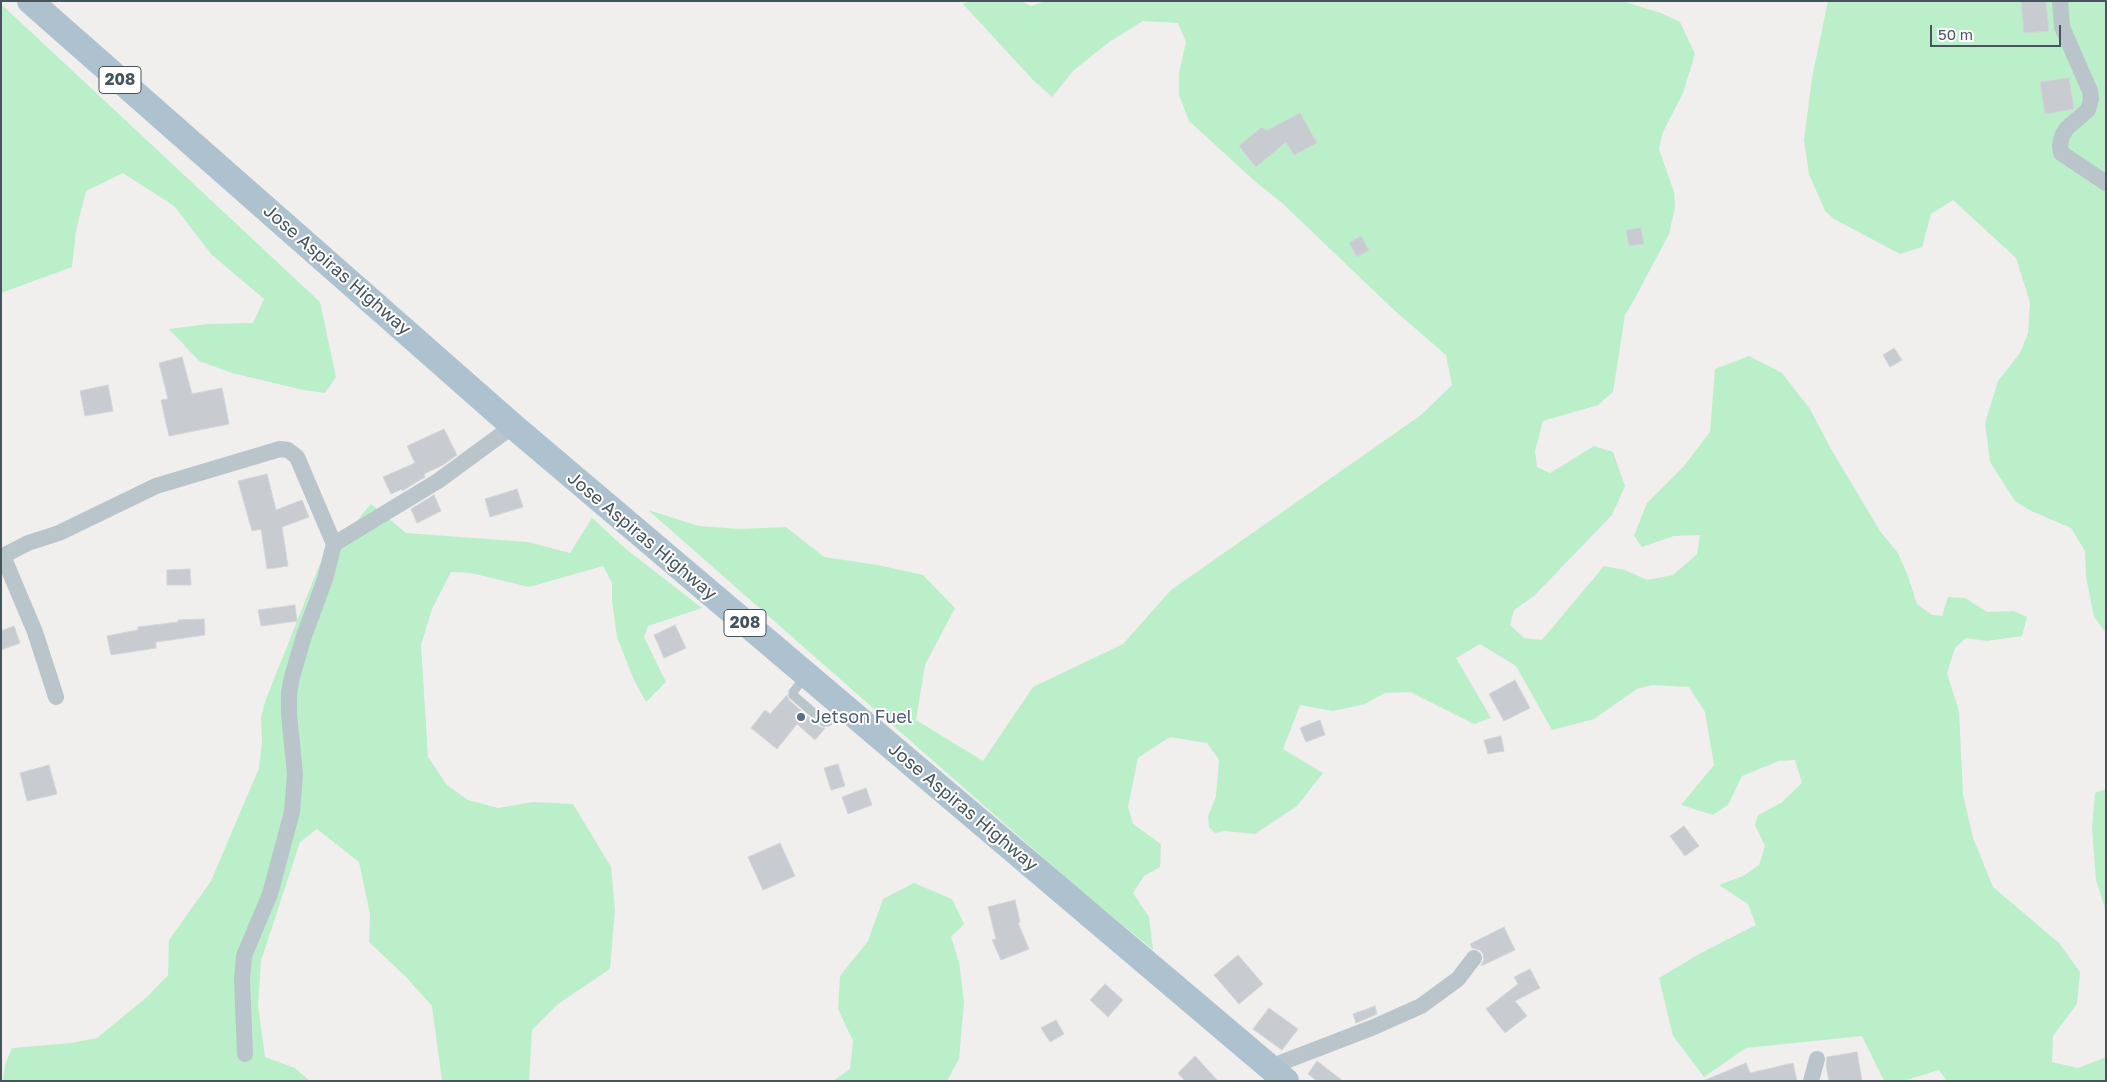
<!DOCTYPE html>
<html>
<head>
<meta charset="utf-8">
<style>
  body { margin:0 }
  #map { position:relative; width:2107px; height:1082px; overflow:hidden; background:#f1eeee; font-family:"Golos Text",sans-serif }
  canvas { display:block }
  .frame { position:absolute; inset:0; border:2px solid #46545c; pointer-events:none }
  .scale { position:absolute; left:1930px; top:25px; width:131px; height:22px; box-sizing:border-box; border:2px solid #46545c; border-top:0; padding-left:6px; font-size:15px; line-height:18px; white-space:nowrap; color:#46545c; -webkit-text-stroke:4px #fff; paint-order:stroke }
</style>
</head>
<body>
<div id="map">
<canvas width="2107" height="1082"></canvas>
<div class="frame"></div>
<div class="scale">50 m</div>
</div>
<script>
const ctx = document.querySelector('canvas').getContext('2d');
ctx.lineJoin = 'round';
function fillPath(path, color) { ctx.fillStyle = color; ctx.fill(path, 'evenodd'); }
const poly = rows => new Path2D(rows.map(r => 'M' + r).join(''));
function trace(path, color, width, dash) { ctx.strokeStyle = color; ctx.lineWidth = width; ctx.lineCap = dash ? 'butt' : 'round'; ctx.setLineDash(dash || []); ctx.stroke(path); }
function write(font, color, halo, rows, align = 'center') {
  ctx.font = font + ' "Golos Text",sans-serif'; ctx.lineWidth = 4; ctx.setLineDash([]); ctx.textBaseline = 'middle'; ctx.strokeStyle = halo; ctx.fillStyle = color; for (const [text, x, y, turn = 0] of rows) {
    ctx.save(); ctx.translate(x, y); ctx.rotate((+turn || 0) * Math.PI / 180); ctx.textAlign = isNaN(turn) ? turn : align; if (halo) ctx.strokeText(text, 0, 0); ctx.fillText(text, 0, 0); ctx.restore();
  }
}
const green = poly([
  [970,1,1021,1,1031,6,1046,1,1622,1,1661,13,1680,22,1695,54,1683,93,1663,132,1659,149,1674,192,1675,207,1669,234,1634,300,1625,315,1613,392,1598,405,1543,421,1535,451,1537,467,1550,473,1594,446,1613,452,1625,486,1612,515,1534,596,1514,610,1510,625,1524,638,1542,640,1604,566,1625,570,1647,580,1673,575,1697,554,1700,535,1674,536,1642,547,1634,536,1647,503,1684,466,1710,432,1715,369,1749,356,1782,373,1810,409,1831,449,1880,531,1898,553,1908,576,1917,604,1932,615,1942,616,1948,597,1965,598,1987,612,2014,611,2027,617,2022,636,1987,641,1966,638,1955,648,1947,673,1959,711,1963,794,1973,838,1993,887,2059,943,2080,972,2077,1004,2053,1036,2052,1062,2078,1068,2106,1057,2106,1081,1947,1081,1939,1070,1903,1081,1884,1081,1862,1036,1746,1048,1704,1077,1673,1036,1659,978,1699,954,1756,925,1748,904,1719,885,1743,876,1759,865,1765,846,1755,825,1758,815,1781,803,1802,783,1795,760,1779,761,1742,776,1728,805,1713,815,1681,805,1714,765,1705,712,1689,687,1652,685,1637,689,1594,719,1552,730,1516,666,1480,644,1456,658,1491,718,1474,724,1410,692,1385,693,1365,704,1333,711,1300,705,1283,749,1323,773,1297,806,1255,834,1225,831,1215,833,1209,827,1208,817,1216,796,1219,760,1207,743,1170,737,1138,758,1128,807,1133,824,1161,844,1160,867,1144,876,1133,893,1149,917,1153,950,1072,883,648,510,699,526,741,529,786,527,824,557,878,565,923,575,955,608,925,665,916,720,983,761,1033,687,1123,644,1171,590,1421,415,1452,385,1446,355,1395,311,1281,202,1258,184,1189,121,1179,95,1179,73,1186,42,1178,23,1143,21,1109,42,1073,71,1052,97,1033,80,963,4],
  [1828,1,2106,1,2106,633,2094,617,2086,577,2085,551,2071,528,2029,510,2015,501,1990,462,1985,423,1998,381,2020,353,2028,333,2030,302,2016,258,1953,200,1931,214,1922,247,1900,254,1834,219,1825,211,1809,174,1804,140,1812,78],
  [1,4,320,302,336,377,325,393,303,390,232,373,199,361,169,329,208,324,253,323,264,299,212,255,174,206,123,173,86,191,76,231,72,267,1,293],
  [371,504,406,533,528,542,570,553,592,518,626,549,702,608,648,626,644,637,666,682,646,702,634,680,617,637,612,601,612,583,603,566,529,587,471,573,451,572,432,609,421,645,428,757,447,785,468,800,498,808,533,802,573,804,611,867,615,910,610,969,558,1004,532,1030,529,1081,442,1081,432,1006,406,977,369,942,370,914,359,862,317,829,300,842,261,961,258,1006,265,1057,295,1068,310,1081,3,1081,5,1065,12,1048,71,1043,97,1038,147,997,168,975,169,940,211,881,259,768,262,743,261,717,266,699,319,566],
  [2106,789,2106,912,2096,880,2092,829,2095,793],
  [914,883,952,899,964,924,951,937,959,962,964,1002,959,1059,947,1081,833,1081,850,1069,853,1041,838,1009,840,976,868,941,883,899]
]);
const building = poly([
  [2021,1,2046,1,2049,31,2024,33,2021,1],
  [2069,78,2074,109,2045,114,2040,82,2069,78],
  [1300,113,1317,143,1294,155,1286,142,1256,167,1239,146,1262,127,1266,131,1300,113],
  [1641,228,1644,244,1629,246,1626,230,1641,228],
  [1361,236,1369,250,1357,257,1349,243,1361,236],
  [1894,348,1902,360,1890,367,1883,355,1894,348],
  [182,357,192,394,222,388,229,424,169,436,161,400,168,399,159,363,182,357],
  [108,385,113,411,85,416,80,391,108,385],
  [444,429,457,455,443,465,424,474,425,477,402,491,402,489,391,494,383,477,415,463,407,446,444,429],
  [267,474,276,510,302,500,309,517,282,527,288,566,267,569,261,529,252,531,238,481,267,474],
  [517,489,523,507,490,517,485,499,517,489],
  [434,495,441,511,417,523,411,509,434,495],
  [190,569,191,585,167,585,167,570,190,569],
  [295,605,297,621,261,626,258,610,295,605],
  [204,619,205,635,156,642,156,648,111,655,107,636,138,630,138,627,178,622,178,620,204,619],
  [675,625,686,648,664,658,654,635,675,625],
  [14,626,20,643,1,650,1,631,14,626],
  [1515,680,1530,708,1504,721,1489,694,1515,680],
  [787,695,789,700,820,727,825,728,815,740,797,724,777,749,751,728,765,710,770,714,787,695],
  [1320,720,1325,735,1306,742,1300,728,1320,720],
  [1501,736,1504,751,1488,754,1484,740,1501,736],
  [838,764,845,786,831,790,824,768,838,764],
  [49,765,57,794,27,801,20,773,49,765],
  [866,788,872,805,848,814,842,797,866,788],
  [1684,826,1699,846,1685,856,1670,836,1684,826],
  [780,843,795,876,763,890,748,857,780,843],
  [1015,900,1020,922,1018,923,1029,949,1001,960,992,940,996,939,988,907,1015,900],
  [1504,927,1515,950,1481,966,1484,960,1483,954,1480,950,1472,948,1470,944,1504,927],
  [1238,955,1263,984,1239,1004,1214,975,1238,955],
  [1530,969,1540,988,1515,1001,1527,1016,1505,1033,1486,1009,1518,984,1514,977,1530,969],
  [1105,984,1123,1000,1108,1017,1090,1000,1105,984],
  [1375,1006,1377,1014,1356,1023,1353,1014,1375,1006],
  [1269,1008,1298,1029,1282,1050,1253,1029,1269,1008],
  [1056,1020,1064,1034,1050,1042,1041,1028,1056,1020],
  [1857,1052,1862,1081,1829,1081,1826,1065,1827,1057,1857,1052],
  [1195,1056,1218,1081,1185,1081,1178,1073,1195,1056],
  [1317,1061,1343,1081,1317,1081,1308,1074,1317,1061],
  [1746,1063,1750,1073,1793,1063,1797,1081,1703,1081,1746,1063]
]);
const service = poly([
  [806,676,793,692,793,695,824,722,828,722,840,706]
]);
const minor = poly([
  [2060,1,2062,27,2090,91,2091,99,2088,110,2067,128,2062,136,2060,145,2061,153,2106,183],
  [334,544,438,481,513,426],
  [3,556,35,632,56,697],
  [1,557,28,543,59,533,156,486,280,449,288,450,297,457,334,544,325,579,303,639,292,677,289,693,289,714,295,774,292,812,270,894,244,956,242,980,245,1054],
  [1270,1067,1374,1027,1421,1006,1458,979,1474,958],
  [1811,1081,1817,1059]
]);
const primary = poly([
  [30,1,513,426,1286,1081]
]);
const markers = [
  [801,717,5,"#5c6f8a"]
];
const shields = [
  [120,80,42],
  [745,623,42]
];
const shieldNames = [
  ["208",120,80],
  ["208",745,623]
];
const streetNames = [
  ["Jose Aspiras Highway",337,270,41],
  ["Jose Aspiras Highway",642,536,40],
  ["Jose Aspiras Highway",963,807,40]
];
const serviceNames = [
  ["Jetson Fuel",811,717]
];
fillPath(green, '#bbefca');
fillPath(building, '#c8ccd1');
trace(building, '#d2d5da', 1);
trace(service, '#b9c4cb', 9);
trace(minor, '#b9c4cb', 16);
trace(primary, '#adc1ce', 26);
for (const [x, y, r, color] of markers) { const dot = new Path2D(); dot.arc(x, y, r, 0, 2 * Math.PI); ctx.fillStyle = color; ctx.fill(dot); trace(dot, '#fff', 2); }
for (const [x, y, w] of shields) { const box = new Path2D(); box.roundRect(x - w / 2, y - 13.5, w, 27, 4); ctx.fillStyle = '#fff'; ctx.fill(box); trace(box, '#46545c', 1); }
write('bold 16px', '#46545c', null, shieldNames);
write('18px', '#46545c', '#fff', streetNames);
write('18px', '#4e5e75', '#fff', serviceNames, 'left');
</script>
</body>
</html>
